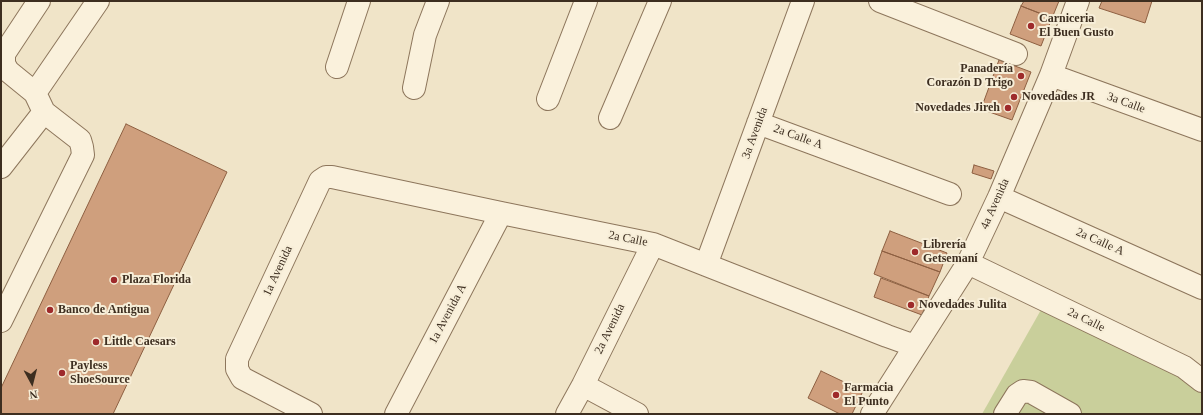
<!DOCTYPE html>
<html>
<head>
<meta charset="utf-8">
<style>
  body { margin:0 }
  #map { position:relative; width:1203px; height:415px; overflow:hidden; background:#f0e4c8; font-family:Georgia,serif }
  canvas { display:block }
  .frame { position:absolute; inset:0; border:2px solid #3d2e20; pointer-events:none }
  .north { position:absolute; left:12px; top:363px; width:40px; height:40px; -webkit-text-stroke:3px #f7eed8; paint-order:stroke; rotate:173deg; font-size:11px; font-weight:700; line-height:16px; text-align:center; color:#3d2e20 }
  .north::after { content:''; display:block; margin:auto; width:14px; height:18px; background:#3d2e20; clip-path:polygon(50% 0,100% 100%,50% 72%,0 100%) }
</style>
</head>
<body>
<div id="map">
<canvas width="1203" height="415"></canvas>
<div class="frame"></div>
<div class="north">N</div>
</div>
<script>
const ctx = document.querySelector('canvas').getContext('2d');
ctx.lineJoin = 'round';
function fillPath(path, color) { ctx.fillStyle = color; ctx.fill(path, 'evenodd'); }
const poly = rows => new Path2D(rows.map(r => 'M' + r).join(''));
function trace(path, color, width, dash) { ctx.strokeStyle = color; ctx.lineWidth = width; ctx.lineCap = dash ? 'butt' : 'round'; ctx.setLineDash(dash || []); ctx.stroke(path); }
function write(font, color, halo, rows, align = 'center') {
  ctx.font = font + ' Georgia,serif'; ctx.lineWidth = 4; ctx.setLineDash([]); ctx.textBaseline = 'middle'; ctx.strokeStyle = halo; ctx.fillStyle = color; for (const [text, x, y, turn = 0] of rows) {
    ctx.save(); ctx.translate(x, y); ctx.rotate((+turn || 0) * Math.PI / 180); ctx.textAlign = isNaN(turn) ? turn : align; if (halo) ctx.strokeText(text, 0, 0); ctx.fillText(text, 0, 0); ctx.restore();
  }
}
const green = poly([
  [1046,301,1202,387,1202,414,982,414]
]);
const building = poly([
  [1024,1,1059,1,1052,18,1021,6,1024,1],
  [1102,1,1152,1,1145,23,1099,8,1102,1],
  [1021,6,1052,18,1041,46,1010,34,1021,6],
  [999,60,1031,72,1012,120,981,109,999,60],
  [126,124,227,172,113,414,1,414,1,388,126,124],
  [974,165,994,171,991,179,972,173,974,165],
  [890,231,947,253,940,272,882,251,890,231],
  [882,251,940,272,929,296,874,274,882,251],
  [881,278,929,296,922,315,874,297,881,278],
  [821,371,863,391,852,414,840,414,808,398,821,371]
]);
const minor = poly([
  [39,1,4,54,4,64,8,71,35,93,44,112],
  [880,1,1016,54],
  [337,67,359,1],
  [1051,75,1202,130],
  [414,88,425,35,438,1],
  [35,93,98,1],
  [548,99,586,1],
  [610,118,660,1],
  [758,123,950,194],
  [1,167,44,112,80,140,82,147,83,155,1,321],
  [999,197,1202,288],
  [968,263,1184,367,1202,381],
  [706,265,803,1],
  [583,385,637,414],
  [311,414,242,378,237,369,237,359,320,181,326,177,332,177,501,213,653,244,887,336,915,346],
  [396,414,501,213],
  [567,414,583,385,653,244],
  [872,414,968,263,999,197,1051,75,1078,1],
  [1005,414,1017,395,1023,391,1031,392,1070,414]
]);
const markers = [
  [1031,26,4,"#9e2a2b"],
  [1021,76,4,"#9e2a2b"],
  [1014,97,4,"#9e2a2b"],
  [1008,108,4,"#9e2a2b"],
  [915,252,4,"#9e2a2b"],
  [114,280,4,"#9e2a2b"],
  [911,305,4,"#9e2a2b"],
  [50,310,4,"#9e2a2b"],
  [96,342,4,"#9e2a2b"],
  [62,373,4,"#9e2a2b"],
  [836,395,4,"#9e2a2b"]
];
const poiNames = [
  ["Carniceria",1039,19],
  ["El Buen Gusto",1039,33],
  ["Panadería",1013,69,"right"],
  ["Corazón D Trigo",1013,83,"right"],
  ["Novedades JR",1022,97],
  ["Novedades Jireh",1000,108,"right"],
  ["Librería",923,245],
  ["Getsemaní",923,259],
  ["Plaza Florida",122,280],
  ["Novedades Julita",919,305],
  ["Banco de Antigua",58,310],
  ["Little Caesars",104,342],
  ["Payless",70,366],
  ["ShoeSource",70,380],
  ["Farmacia",844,388],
  ["El Punto",844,402]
];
const streetNames = [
  ["3a Calle",1126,103,20],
  ["3a Avenida",755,133,-70],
  ["2a Calle A",798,137,20],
  ["4a Avenida",995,204,-66],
  ["2a Calle",628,239,11],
  ["2a Calle A",1100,242,24],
  ["1a Avenida",278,271,-65],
  ["1a Avenida A",448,314,-62],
  ["2a Calle",1086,320,26],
  ["2a Avenida",610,329,-64]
];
fillPath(green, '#c9cf9b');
fillPath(building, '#cf9f7d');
trace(building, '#8d5f41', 1);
trace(minor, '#8d765c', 24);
trace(minor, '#faf1dc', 22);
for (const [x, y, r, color] of markers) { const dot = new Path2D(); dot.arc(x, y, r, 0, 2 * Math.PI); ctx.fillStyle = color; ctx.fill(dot); trace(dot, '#f7eed8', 1.5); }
write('bold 12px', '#3d2e20', '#f7eed8', poiNames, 'left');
write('12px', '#3d2e20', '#f7eed8', streetNames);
</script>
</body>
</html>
